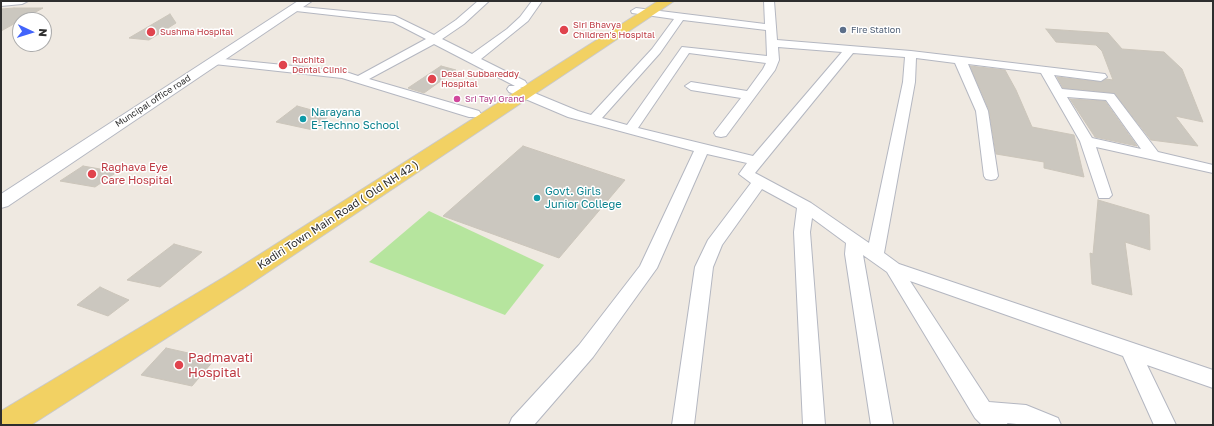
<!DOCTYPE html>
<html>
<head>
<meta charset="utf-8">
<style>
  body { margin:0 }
  #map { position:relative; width:1214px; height:426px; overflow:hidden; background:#efe9e1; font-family:"Golos Text",sans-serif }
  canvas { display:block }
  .frame { position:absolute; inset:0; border:2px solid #2e2e2e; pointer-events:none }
  .north { position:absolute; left:12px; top:12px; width:40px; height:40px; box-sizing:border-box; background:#fff; border:1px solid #ababab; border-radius:50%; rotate:94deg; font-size:11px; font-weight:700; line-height:16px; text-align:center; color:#2e2e2e }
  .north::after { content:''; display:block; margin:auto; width:14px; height:18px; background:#4264fb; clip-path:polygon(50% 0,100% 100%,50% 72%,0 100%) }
</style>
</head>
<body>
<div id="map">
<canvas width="1214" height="426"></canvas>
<div class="frame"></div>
<div class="north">N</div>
</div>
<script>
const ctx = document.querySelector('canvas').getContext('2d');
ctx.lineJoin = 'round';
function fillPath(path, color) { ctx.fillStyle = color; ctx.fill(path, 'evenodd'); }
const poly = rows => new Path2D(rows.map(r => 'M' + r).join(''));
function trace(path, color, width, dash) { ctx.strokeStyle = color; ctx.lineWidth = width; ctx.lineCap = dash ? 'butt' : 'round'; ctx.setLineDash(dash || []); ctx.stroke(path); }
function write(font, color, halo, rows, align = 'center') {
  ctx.font = font + ' "Golos Text",sans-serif'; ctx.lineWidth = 3; ctx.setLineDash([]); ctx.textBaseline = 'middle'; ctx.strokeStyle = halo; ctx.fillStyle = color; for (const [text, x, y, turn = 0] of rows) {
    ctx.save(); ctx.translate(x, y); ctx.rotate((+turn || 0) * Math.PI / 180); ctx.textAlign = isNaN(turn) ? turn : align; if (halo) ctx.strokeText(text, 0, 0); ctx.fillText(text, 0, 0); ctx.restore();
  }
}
const green = poly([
  [429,211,544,265,505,315,369,262]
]);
const building = poly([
  [14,8,43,8,1,31,1,9,14,8],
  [170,14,176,23,149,40,129,38,170,14],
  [1046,29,1108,33,1122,49,1164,52,1182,69,1203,122,1175,116,1198,146,1151,140,1114,93,1063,88,1057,77,1101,82,1106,79,1113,80,1102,51,1096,45,1056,42,1046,29],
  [441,66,456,70,424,93,408,88,441,66],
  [970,66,1005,70,1016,90,1032,127,1074,135,1084,177,1044,168,1044,162,996,154,989,110,970,66],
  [1070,99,1105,101,1137,146,1095,137,1070,99],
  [297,106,330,115,313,130,276,122,297,106],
  [523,146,625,180,559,258,443,216,523,146],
  [83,166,117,172,95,187,60,181,83,166],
  [1098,200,1149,215,1150,250,1125,242,1132,295,1092,284,1090,253,1093,254,1098,200],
  [174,244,202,252,160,287,127,280,174,244],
  [100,287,115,294,129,300,108,316,77,305,100,287],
  [166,348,215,359,192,386,141,375,166,348]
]);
const minor = poly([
  [478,1,489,1,464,24,442,39,472,54,507,29,520,17,532,1,542,1,528,21,481,59,525,81,527,84,525,87,520,87,578,111,591,115,652,49,674,19,632,13,631,11,636,8,765,24,764,1,774,1,777,40,911,51,1105,74,1107,77,1101,81,1054,75,1062,89,1114,94,1158,152,1213,165,1213,173,1096,147,1112,195,1109,198,1099,198,1080,141,1041,73,968,64,988,111,998,176,996,179,991,180,986,179,984,176,976,111,955,63,916,58,915,82,884,253,899,264,1213,370,1213,388,1147,365,1176,425,1154,425,1123,356,910,281,989,402,1026,405,1058,418,1061,425,1026,425,1007,423,1008,425,982,425,975,418,887,272,863,255,893,425,871,425,845,254,846,243,812,218,810,232,825,425,803,425,794,232,797,208,762,189,722,245,713,267,694,425,672,425,695,267,708,240,751,183,739,174,747,163,707,154,657,268,593,357,534,425,509,425,512,418,579,345,640,266,694,151,568,117,509,92,507,89,509,86,515,86,434,44,369,79,479,111,481,114,479,117,469,117,342,78,214,64,208,61,214,58,343,71,358,76,426,39,393,22,296,11,291,8,292,6,395,16,434,35,456,20,478,1],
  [683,20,766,30,767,56,682,47,627,125,602,118,660,53,683,20],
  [778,47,842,52,753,156,638,128,689,53,766,63,763,69,747,91,691,82,685,86,691,90,741,98,714,133,716,136,721,137,726,136,775,70,779,60,778,47],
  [853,53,905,57,903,82,869,243,811,203,755,173,853,53],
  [1067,97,1106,100,1141,149,1092,138,1067,97]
]);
const tertiary = poly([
  [1,1,28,1,22,4,1,6,1,1],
  [298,1,312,1,8,206,1,208,1,194,298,1]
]);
const primary = poly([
  [658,1,674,1,244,288,31,425,1,425,1,411,226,276,658,1]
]);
const markers = [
  [564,30,5,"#e0444e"],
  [843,30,4,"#5c6f8a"],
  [151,32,5,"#e0444e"],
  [283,65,5,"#e0444e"],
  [432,79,5,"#e0444e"],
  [457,99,4,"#d1479c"],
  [303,119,4,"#0f9aa8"],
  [92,174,5,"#e0444e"],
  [537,198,4,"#0f9aa8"],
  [179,365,5,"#e0444e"]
];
const farHealthnames = [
  ["Siri Bhavya",573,25],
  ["Children's Hospital",573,35],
  ["Sushma Hospital",160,32],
  ["Ruchita",292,60],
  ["Dental Clinic",292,70],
  ["Desai Subbareddy",441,74],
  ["Hospital",441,84]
];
const farServicenames = [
  ["Fire Station",851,30]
];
const farHotelnames = [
  ["Sri Tayi Grand",465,99]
];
const farStreetnames = [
  ["Muncipal office road",153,101,-33]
];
const cultureNames = [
  ["Narayana",311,113],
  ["E-Techno School",311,126],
  ["Govt. Girls",545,192],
  ["Junior College",545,205]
];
const healthNames = [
  ["Raghava Eye",101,168],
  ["Care Hospital",101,181]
];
const streetNames = [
  ["Kadiri Town Main Road ( Old NH 42 )",338,215,-33]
];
const nearHealthnames = [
  ["Padmavati",188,358],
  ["Hospital",188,373]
];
fillPath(green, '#b6e59e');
fillPath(building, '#cbc7bf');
trace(building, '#cbc5ba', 1);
trace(minor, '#b4b7c1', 2);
trace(tertiary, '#b4b7c1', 2);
trace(primary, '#c9c9c9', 2);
fillPath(minor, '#fff');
fillPath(tertiary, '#fff');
fillPath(primary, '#f2d163');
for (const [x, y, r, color] of markers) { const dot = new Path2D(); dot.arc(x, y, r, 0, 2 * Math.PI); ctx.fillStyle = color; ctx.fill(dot); trace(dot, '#fff', 1.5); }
write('9px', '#be3a42', '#fff', farHealthnames, 'left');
write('9px', '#4e5e75', '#fff', farServicenames, 'left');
write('9px', '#b23c85', '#fff', farHotelnames, 'left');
write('9px', '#2e2e2e', '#fff', farStreetnames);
write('11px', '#0d838f', '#fff', cultureNames, 'left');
write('11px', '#be3a42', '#fff', healthNames, 'left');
write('11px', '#2e2e2e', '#fff', streetNames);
write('13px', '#be3a42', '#fff', nearHealthnames, 'left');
</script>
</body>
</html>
